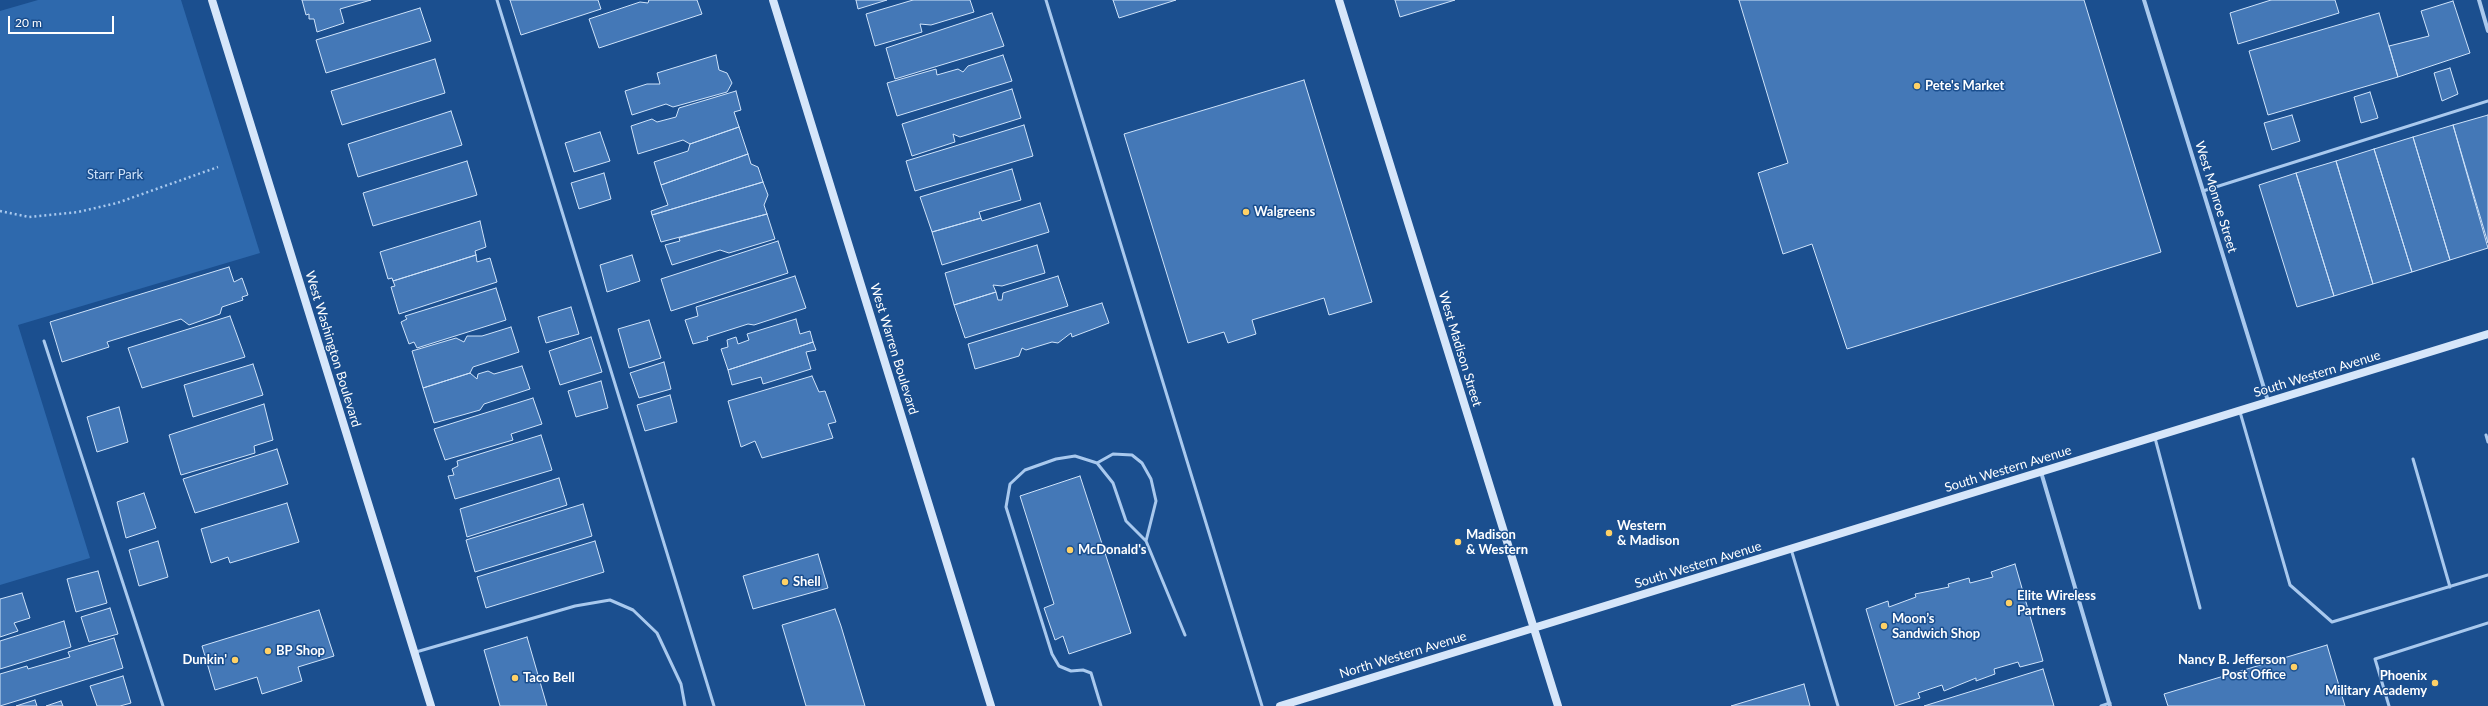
<!DOCTYPE html>
<html>
<head>
<meta charset="utf-8">
<style>
  body { margin:0 }
  #map { position:relative; width:2488px; height:706px; overflow:hidden; background:#1b4f8f; font-family:Lato,sans-serif }
  canvas { display:block }
  .scale { position:absolute; left:8px; top:16px; width:106px; height:18px; box-sizing:border-box; border:2px solid #fff; border-top:0; padding-left:5px; font-size:12px; line-height:14px; white-space:nowrap; color:#fff; -webkit-text-stroke:3px #1b4f8f; paint-order:stroke }
</style>
</head>
<body>
<div id="map">
<canvas width="2488" height="706"></canvas>
<div class="scale">20 m</div>
</div>
<script>
const ctx = document.querySelector('canvas').getContext('2d');
ctx.lineJoin = 'round';
function fillPath(path, color) { ctx.fillStyle = color; ctx.fill(path, 'evenodd'); }
const poly = rows => new Path2D(rows.map(r => 'M' + r).join(''));
function trace(path, color, width, dash) { ctx.strokeStyle = color; ctx.lineWidth = width; ctx.lineCap = dash ? 'butt' : 'round'; ctx.setLineDash(dash || []); ctx.stroke(path); }
function write(font, color, halo, rows, align = 'center') {
  ctx.font = font + ' Lato,sans-serif'; ctx.lineWidth = 3; ctx.setLineDash([]); ctx.textBaseline = 'middle'; ctx.strokeStyle = halo; ctx.fillStyle = color; for (const [text, x, y, turn = 0] of rows) {
    ctx.save(); ctx.translate(x, y); ctx.rotate((+turn || 0) * Math.PI / 180); ctx.textAlign = isNaN(turn) ? turn : align; if (halo) ctx.strokeText(text, 0, 0); ctx.fillText(text, 0, 0); ctx.restore();
  }
}
const green = poly([
  [38,0,181,0,260,253,18,325,90,558,0,585,0,11]
]);
const building = poly([
  [302,0,371,0,340,9,344,23,317,32,314,19,309,19,309,14,306,15,302,0],
  [510,0,598,0,601,9,521,35,510,0],
  [649,0,697,0,702,14,599,48,589,19,640,2,648,3,649,0],
  [856,0,887,0,858,9,856,0],
  [913,0,970,0,974,12,931,25,920,24,922,32,875,46,866,14,913,0],
  [1113,0,1176,0,1119,18,1113,0],
  [1395,0,1455,0,1400,17,1395,0],
  [1739,0,2084,0,2161,252,1847,349,1812,244,1783,254,1758,173,1788,163,1739,0],
  [2271,0,2335,0,2339,13,2238,44,2230,13,2271,0],
  [2453,1,2470,53,2398,77,2389,46,2429,36,2421,11,2453,1],
  [420,8,431,41,326,73,316,40,420,8],
  [992,13,1004,46,895,79,886,48,992,13],
  [2379,13,2398,77,2268,115,2249,51,2379,13],
  [716,55,719,70,727,73,732,83,727,92,673,107,666,104,632,115,625,91,647,84,660,84,657,73,716,55],
  [1003,55,1012,81,897,116,887,83,936,69,937,75,958,69,963,72,968,66,1003,55],
  [435,59,445,93,342,125,331,91,435,59],
  [2450,68,2458,94,2442,101,2434,73,2450,68],
  [1304,80,1372,302,1329,315,1324,298,1252,320,1256,334,1228,343,1224,332,1188,343,1124,134,1304,80],
  [1012,89,1021,118,960,137,953,134,955,142,912,156,902,124,1012,89],
  [736,91,741,110,734,112,739,127,690,144,683,140,638,154,631,126,652,119,657,122,676,117,679,108,736,91],
  [2370,92,2378,118,2361,123,2354,97,2370,92],
  [451,111,462,145,358,177,348,144,451,111],
  [2292,115,2300,141,2272,150,2264,123,2292,115],
  [2488,115,2488,243,2453,125,2488,115],
  [1024,125,1033,156,915,191,906,161,1024,125],
  [2453,125,2488,248,2450,260,2413,137,2453,125],
  [739,127,748,154,661,185,654,162,688,151,690,144,739,127],
  [600,132,610,161,574,172,565,143,600,132],
  [2413,137,2450,260,2412,272,2374,149,2413,137],
  [2374,149,2412,272,2373,284,2336,161,2374,149],
  [748,154,751,164,758,167,763,182,652,215,651,211,668,205,661,185,748,154],
  [467,161,477,195,373,226,363,193,467,161],
  [2336,161,2373,284,2334,296,2296,173,2336,161],
  [1012,169,1021,200,979,212,981,218,932,232,920,197,1012,169],
  [604,173,611,199,579,209,571,183,604,173],
  [2296,173,2334,296,2297,307,2259,185,2296,173],
  [763,182,768,195,764,205,767,214,661,242,652,215,763,182],
  [1040,203,1049,232,942,265,932,232,981,218,982,221,1040,203],
  [767,214,775,239,729,253,720,250,672,265,665,245,680,241,679,238,767,214],
  [480,221,486,247,475,251,476,255,393,281,392,278,388,279,380,252,480,221],
  [778,241,788,273,671,311,661,279,778,241],
  [1037,245,1045,273,1002,286,993,285,996,292,954,305,945,273,1037,245],
  [476,255,477,262,490,258,497,282,399,314,391,287,395,286,393,281,476,255],
  [632,255,640,281,607,292,600,265,632,255],
  [229,267,234,282,242,278,248,295,242,297,243,300,222,307,220,314,189,325,181,319,107,342,109,347,62,362,50,322,229,267],
  [795,276,806,308,754,325,748,324,707,337,708,340,693,344,685,320,698,316,696,307,795,276],
  [1058,276,1068,306,965,338,954,305,996,292,998,300,1002,300,1003,293,1058,276],
  [496,288,506,320,417,348,414,342,409,344,401,322,407,319,405,316,496,288],
  [1102,303,1109,323,1072,337,1071,333,1058,343,1052,342,1026,350,1022,348,1019,356,975,369,968,344,1102,303],
  [571,307,579,334,546,343,538,317,571,307],
  [230,316,245,357,142,388,128,348,230,316],
  [796,319,800,334,810,331,813,342,728,370,721,349,728,347,727,340,736,337,738,344,749,340,747,334,796,319],
  [649,320,661,358,629,368,618,329,649,320],
  [511,327,519,352,473,367,470,373,423,388,412,351,456,338,464,342,467,336,482,336,511,327],
  [591,337,602,372,560,385,549,351,591,337],
  [813,342,816,350,806,352,811,369,763,384,761,377,732,385,728,370,813,342],
  [664,362,671,389,639,398,630,373,664,362],
  [253,364,263,395,193,417,184,385,253,364],
  [522,366,530,389,484,404,480,410,434,423,423,388,470,373,477,379,478,374,488,371,494,374,522,366],
  [812,376,819,392,825,391,836,422,828,424,833,438,762,458,755,441,741,447,728,401,812,376],
  [601,381,608,408,576,417,568,391,601,381],
  [670,395,677,422,645,431,637,405,670,395],
  [533,398,542,424,511,434,513,440,445,460,434,429,533,398],
  [264,404,273,440,254,446,255,453,181,475,169,435,264,404],
  [119,407,128,442,97,452,87,417,119,407],
  [541,435,552,470,455,499,448,476,454,475,452,469,458,466,457,461,541,435],
  [277,449,288,484,195,513,183,479,277,449],
  [1080,476,1131,633,1069,654,1063,636,1055,640,1044,608,1054,604,1020,496,1080,476],
  [559,478,567,505,467,537,460,509,559,478],
  [144,493,156,528,126,538,117,502,144,493],
  [287,503,299,542,230,563,228,557,211,563,201,529,287,503],
  [583,504,592,536,475,572,466,540,583,504],
  [158,541,168,577,139,586,129,550,158,541],
  [595,541,604,572,486,608,477,577,595,541],
  [818,554,828,588,753,609,743,576,818,554],
  [2015,564,2043,661,2020,667,2018,662,1994,669,1995,674,1976,681,1976,678,1944,691,1942,685,1918,693,1920,698,1895,706,1866,609,1888,601,1889,607,1916,597,1915,594,1949,587,1948,584,1969,578,1970,583,1993,577,1991,572,2015,564],
  [98,571,107,603,76,612,67,579,98,571],
  [22,593,30,618,14,623,18,631,0,637,0,599,22,593],
  [110,608,118,634,89,642,81,617,110,608],
  [835,609,841,626,865,706,806,706,782,625,835,609],
  [319,610,334,656,298,667,302,681,262,694,257,677,215,690,202,646,319,610],
  [64,621,71,647,0,669,0,641,64,621],
  [527,637,547,706,500,706,484,650,527,637],
  [114,638,123,668,0,706,0,674,27,666,28,669,70,657,68,652,114,638],
  [2327,645,2345,706,2168,706,2164,694,2327,645],
  [2043,669,2054,706,1924,706,2043,669],
  [123,676,131,703,120,706,97,706,90,686,123,676],
  [1804,684,1810,706,1731,706,1804,684],
  [35,700,37,706,16,706,35,700],
  [61,701,63,706,46,706,61,701]
]);
const path = poly([
  [0,211,29,217,78,212,117,203,218,167]
]);
const lane = poly([
  [497,0,714,706],
  [1046,0,1262,706],
  [2203,191,2488,101],
  [44,341,163,706],
  [2240,412,2290,585,2332,622,2488,575],
  [2486,435,2488,442],
  [2155,438,2200,608],
  [2413,459,2450,587],
  [1097,463,1113,454,1132,455,1142,463,1151,479,1156,501,1146,541],
  [1791,549,1838,706],
  [416,652,575,606,610,600,633,610,657,633,681,684,685,706],
  [1101,706,1091,673,1083,670,1071,671,1059,666,1052,654,1006,507,1010,484,1025,470,1056,459,1075,456,1097,463,1113,483,1126,521,1146,541,1185,635],
  [2101,706,2110,703],
  [2389,706,2375,659,2488,623]
]);
const street = poly([
  [2144,0,2268,401],
  [2479,0,2488,31],
  [2041,472,2110,706]
]);
const secondary = poly([
  [212,0,431,706],
  [773,0,991,706],
  [1339,0,1558,706],
  [1280,706,2488,334]
]);
const markers = [
  [1917,86,4,"#ffd166"],
  [1246,212,4,"#ffd166"],
  [1609,533,4,"#ffd166"],
  [1458,542,4,"#ffd166"],
  [1070,550,4,"#ffd166"],
  [785,582,4,"#ffd166"],
  [2009,603,4,"#ffd166"],
  [1884,626,4,"#ffd166"],
  [268,651,4,"#ffd166"],
  [235,660,4,"#ffd166"],
  [2294,667,4,"#ffd166"],
  [515,678,4,"#ffd166"],
  [2435,683,4,"#ffd166"]
];
const poiNames = [
  ["Pete's Market",1925,86],
  ["Walgreens",1254,212],
  ["Western",1617,526],
  ["& Madison",1617,541],
  ["Madison",1466,535],
  ["& Western",1466,550],
  ["McDonald's",1078,550],
  ["Shell",793,582],
  ["Elite Wireless",2017,596],
  ["Partners",2017,611],
  ["Moon’s",1892,619],
  ["Sandwich Shop",1892,634],
  ["BP Shop",276,651],
  ["Dunkin'",227,660,"right"],
  ["Nancy B. Jefferson",2286,660,"right"],
  ["Post Office",2286,675,"right"],
  ["Phoenix",2427,676,"right"],
  ["Military Academy",2427,691,"right"],
  ["Taco Bell",523,678]
];
const parkNames = [
  ["Starr Park",115,175]
];
const streetNames = [
  ["West Monroe Street",2216,197,73],
  ["West Washington Boulevard",333,349,73],
  ["West Warren Boulevard",894,349,73],
  ["West Madison Street",1460,349,73],
  ["South Western Avenue",2317,374,-17],
  ["South Western Avenue",2008,469,-17],
  ["South Western Avenue",1698,565,-17],
  ["North Western Avenue",1403,655,-17]
];
fillPath(green, '#2e69ad');
fillPath(building, '#4478b7');
trace(building, '#cfe3fa', 1);
trace(path, '#a9c9ee', 2.5, [2, 3]);
trace(lane, '#a9c9ee', 3);
trace(street, '#a9c9ee', 4);
trace(secondary, '#d6e6fa', 8);
for (const [x, y, r, color] of markers) { const dot = new Path2D(); dot.arc(x, y, r, 0, 2 * Math.PI); ctx.fillStyle = color; ctx.fill(dot); trace(dot, '#1b4f8f', 1.5); }
write('bold 13px', '#fff', '#1b4f8f', poiNames, 'left');
write('13px', '#cfe3fa', '#1b4f8f', parkNames);
write('13px', '#fff', '#1b4f8f', streetNames);
</script>
</body>
</html>
